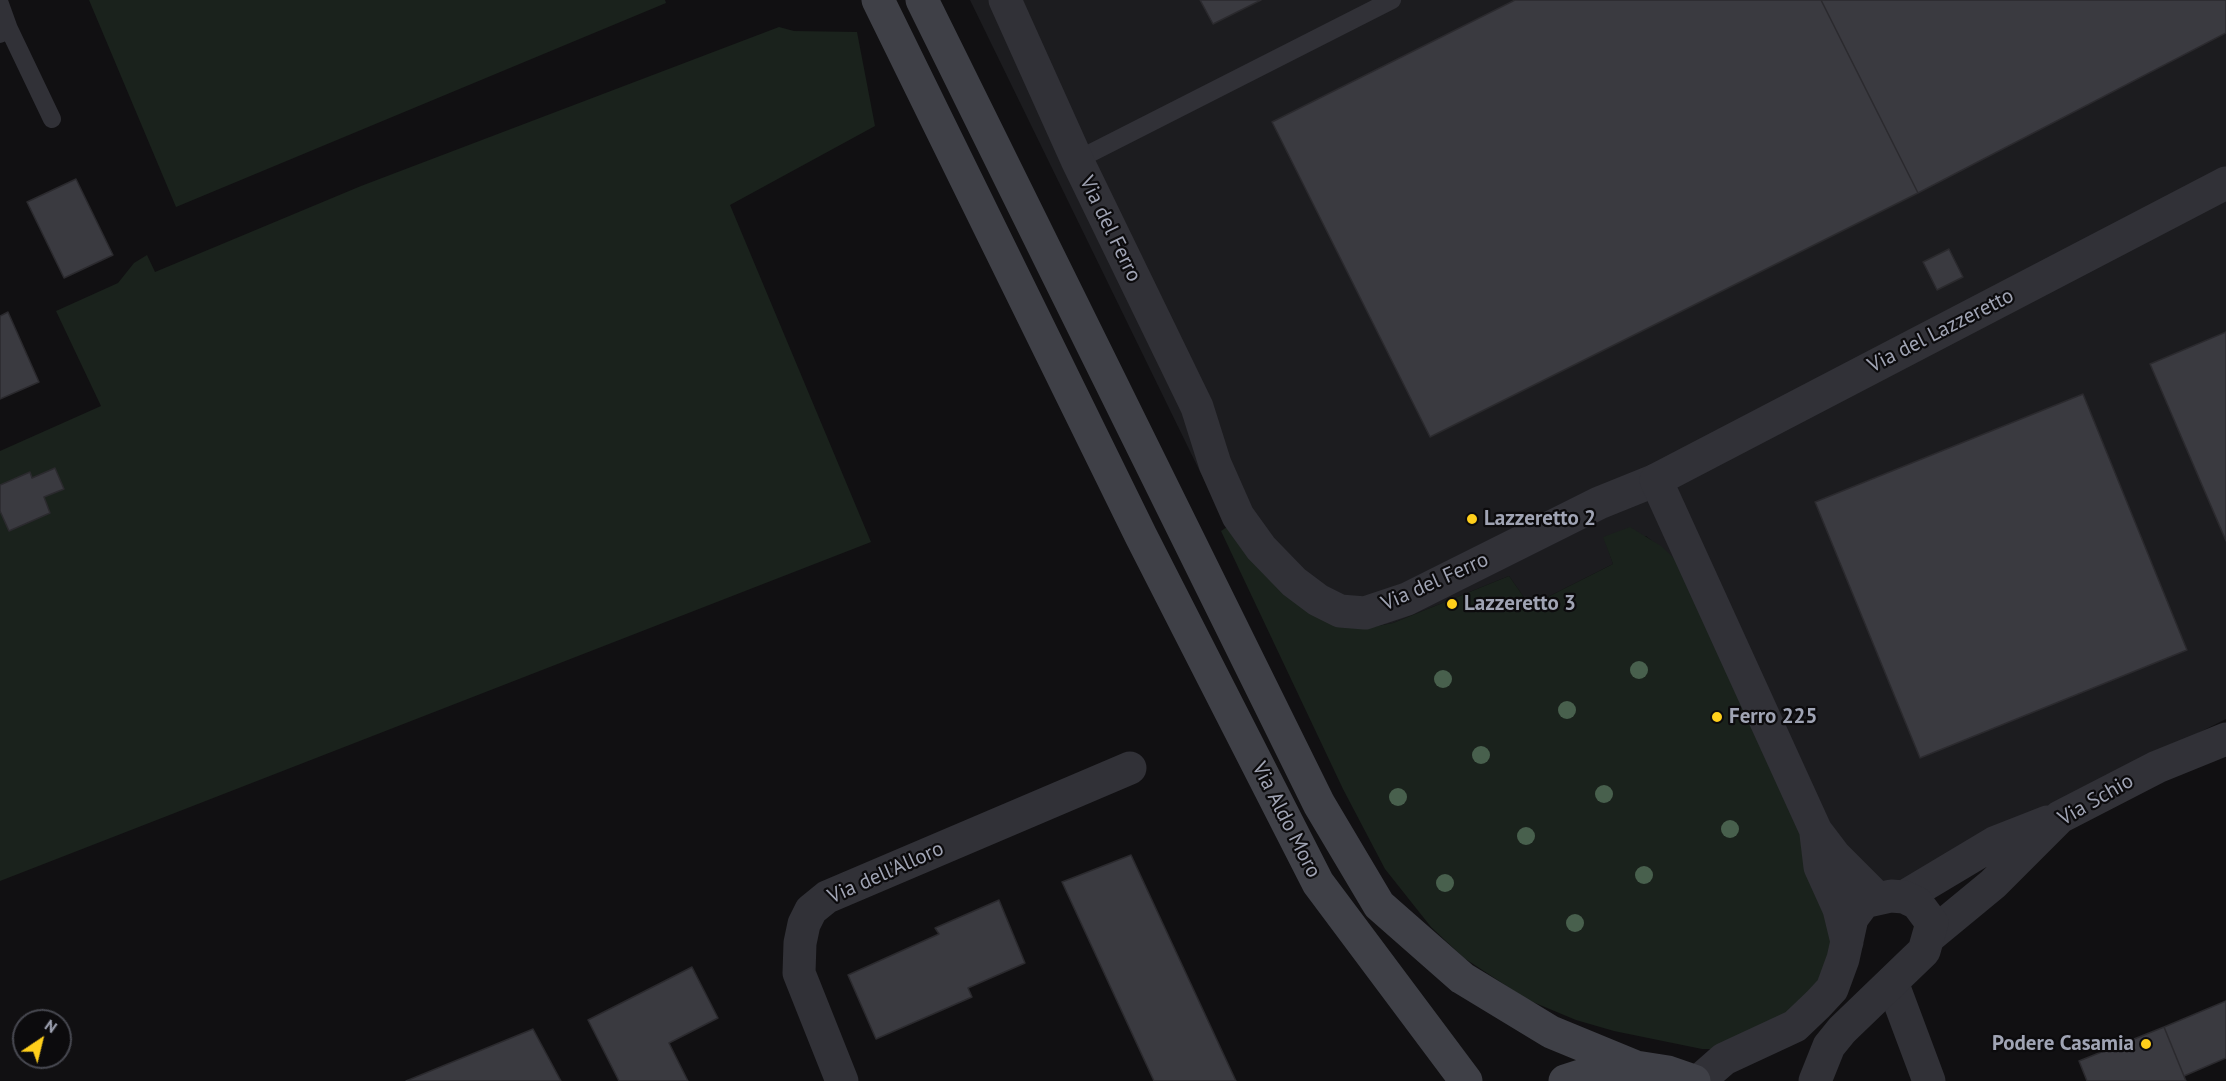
<!DOCTYPE html>
<html>
<head>
<meta charset="utf-8">
<style>
  body { margin:0 }
  #map { position:relative; width:2226px; height:1081px; overflow:hidden; background:#111012; font-family:"PT Sans",sans-serif }
  canvas { display:block }
  .north { position:absolute; left:12px; top:1009px; width:60px; height:60px; box-sizing:border-box; background:#0c0b0d; border:2px solid #474850; border-radius:50%; rotate:35deg; font-size:16px; font-weight:700; line-height:24px; text-align:center; color:#a0a4b4 }
  .north::after { content:''; display:block; margin:auto; width:21px; height:27px; background:#ffcf1b; clip-path:polygon(50% 0,100% 100%,50% 72%,0 100%) }
</style>
</head>
<body>
<div id="map">
<canvas width="2226" height="1081"></canvas>
<div class="north">N</div>
</div>
<script>
const ctx = document.querySelector('canvas').getContext('2d');
ctx.lineJoin = 'round';
function fillPath(path, color) { ctx.fillStyle = color; ctx.fill(path, 'evenodd'); }
const poly = rows => new Path2D(rows.map(r => 'M' + r).join(''));
function trace(path, color, width, dash) { ctx.strokeStyle = color; ctx.lineWidth = width; ctx.lineCap = dash ? 'butt' : 'round'; ctx.setLineDash(dash || []); ctx.stroke(path); }
function write(font, color, halo, rows, align = 'center') {
  ctx.font = font + ' "PT Sans",sans-serif'; ctx.lineWidth = 4.5; ctx.setLineDash([]); ctx.textBaseline = 'middle'; ctx.strokeStyle = halo; ctx.fillStyle = color; for (const [text, x, y, turn = 0] of rows) {
    ctx.save(); ctx.translate(x, y); ctx.rotate((+turn || 0) * Math.PI / 180); ctx.textAlign = isNaN(turn) ? turn : align; if (halo) ctx.strokeText(text, 0, 0); ctx.fillText(text, 0, 0); ctx.restore();
  }
}
const built = poly([
  [970,0,2226,0,2226,719,1831,918,1680,564,1646,536,1604,537,1613,564,1530,606,1509,576,1393,623,1367,628,1227,527]
]);
const green = poly([
  [89,0,665,0,666,3,176,207],
  [779,27,794,31,857,32,875,126,730,205,871,542,0,881,0,451,101,406,56,311,118,283,134,263,147,255,155,272,361,186],
  [1227,527,1367,628,1393,623,1509,576,1530,606,1613,564,1603,537,1630,527,1661,546,1680,564,1798,829,1836,935,1818,985,1792,1011,1712,1049,1702,1049,1614,1031,1576,1020,1528,1000,1464,958,1431,927,1385,869,1343,789,1221,531]
]);
const building = poly([
  [1200,0,1261,0,1213,24,1200,0],
  [1515,0,1821,0,1918,193,1430,437,1272,122,1515,0],
  [1821,0,2226,0,2226,33,1918,193,1821,0],
  [76,179,113,255,64,278,27,202,76,179],
  [1949,249,1963,277,1937,290,1923,262,1949,249],
  [8,312,39,382,0,399,0,316,8,312],
  [2226,332,2226,541,2150,364,2226,332],
  [2083,394,2187,650,1920,758,1815,502,2083,394],
  [55,468,64,489,44,497,50,513,9,531,0,511,0,485,30,472,32,478,55,468],
  [1131,855,1236,1081,1154,1081,1062,882,1131,855],
  [999,900,1025,963,968,988,972,997,876,1039,848,975,939,934,935,928,999,900],
  [692,967,718,1018,669,1043,688,1081,619,1081,588,1020,692,967],
  [2226,1001,2226,1058,2184,1076,2164,1027,2226,1001],
  [2164,1027,2186,1081,2087,1081,2079,1061,2164,1027],
  [533,1029,561,1081,406,1081,533,1029]
]);
const service = poly([
  [0,4,9,29,0,34],
  [9,29,52,119],
  [1077,160,1392,0]
]);
const minor = poly([
  [1005,0,1077,160,1197,407,1215,464,1238,516,1261,548,1294,582,1318,600,1340,611,1365,613,1407,599,1599,503,1656,480],
  [1904,897,1996,842,2047,822],
  [1930,936,1993,884,2060,817,2157,767,2226,739],
  [1892,982,1929,1081],
  [842,1081,799,973,800,943,804,924,811,910,827,897,1130,768]
]);
const tertiary = poly([
  [1816,834,1820,867,1839,909,1847,942],
  [1876,897,1835,856,1816,831,1656,480,2226,183],
  [1699,1081,1724,1059,1795,1026,1818,1004,1832,989,1843,959,1852,918,1864,902,1891,896,1904,897,1917,903,1932,923,1924,951,1842,1030,1829,1046,1815,1081]
]);
const secondary = poly([
  [878,0,1141,536,1318,883,1466,1081],
  [922,0,1319,804,1379,905,1462,978,1551,1032,1636,1067],
  [1565,1081,1599,1070,1636,1067,1668,1072,1694,1081]
]);
const trees = [
  [1639,670],
  [1443,679],
  [1567,710],
  [1481,755],
  [1604,794],
  [1398,797],
  [1730,829],
  [1526,836],
  [1644,875],
  [1445,883],
  [1575,923]
];
const markers = [
  [1472,519,6,"#ffcf1b"],
  [1452,604,6,"#ffcf1b"],
  [1717,717,6,"#ffcf1b"],
  [2146,1044,6,"#ffcf1b"]
];
const streetNames = [
  ["Via del Ferro",1110,229,64],
  ["Via del Lazzeretto",1941,331,-27],
  ["Via del Ferro",1435,582,-24],
  ["Via Schio",2096,800,-30],
  ["Via Aldo Moro",1286,820,63],
  ["Via dell'Alloro",886,873,-24]
];
const poiNames = [
  ["Lazzeretto 2",1484,519],
  ["Lazzeretto 3",1464,604],
  ["Ferro 225",1729,717],
  ["Podere Casamia",2134,1044,"right"]
];
fillPath(built, '#1c1c1f');
fillPath(green, '#1a221c');
fillPath(building, '#3a3a40');
trace(building, '#2b2a2e', 1.5);
trace(service, '#313137', 18);
trace(minor, '#313137', 33);
trace(tertiary, '#313137', 33);
trace(secondary, '#3f4047', 33);
ctx.fillStyle = '#48604d';
for (const [x, y] of trees) { ctx.beginPath(); ctx.arc(x, y, 9, 0, 2 * Math.PI); ctx.fill(); }
for (const [x, y, r, color] of markers) { const dot = new Path2D(); dot.arc(x, y, r, 0, 2 * Math.PI); ctx.fillStyle = color; ctx.fill(dot); trace(dot, '#0c0b0d', 2); }
write('21px', '#a0a4b4', '#0c0b0d', streetNames);
write('bold 21px', '#a0a4b4', '#0c0b0d', poiNames, 'left');
</script>
</body>
</html>
